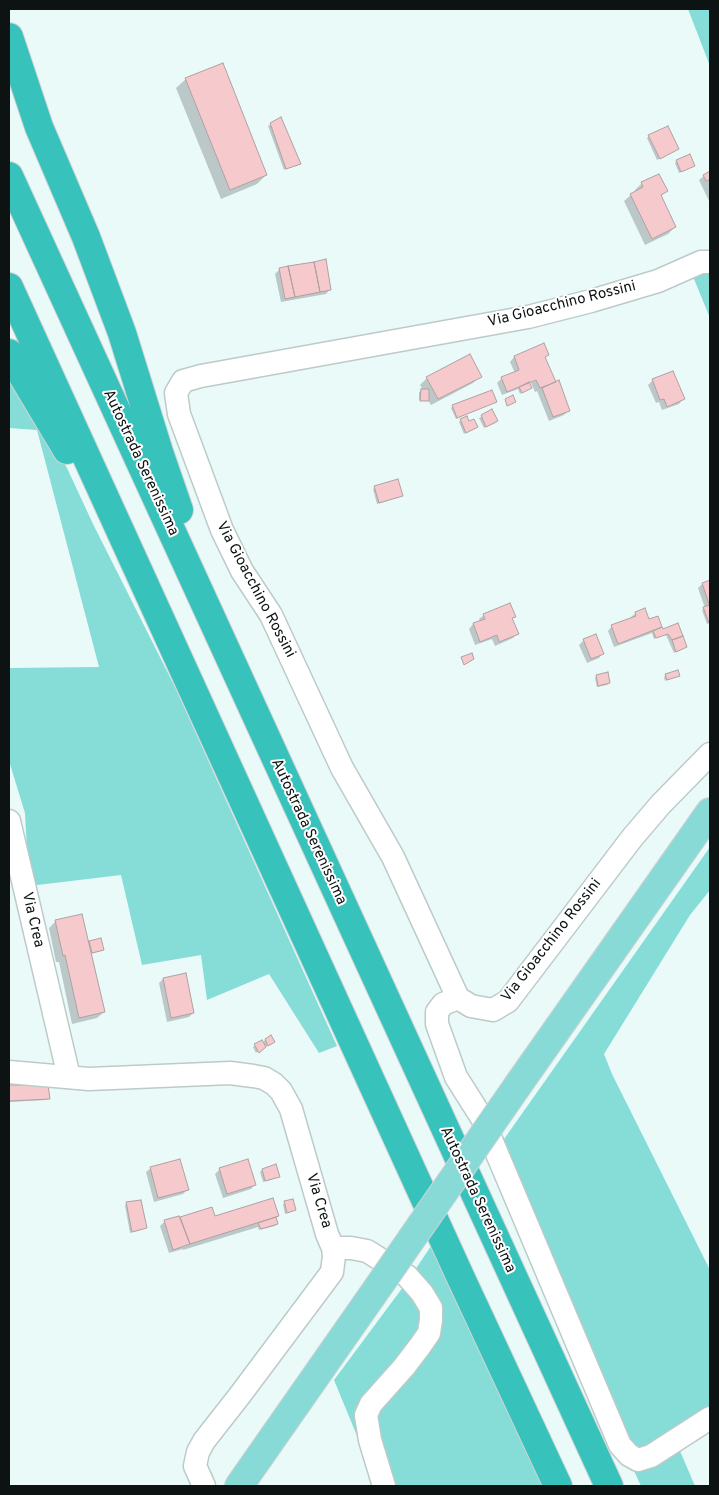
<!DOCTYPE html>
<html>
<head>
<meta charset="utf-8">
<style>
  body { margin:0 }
  #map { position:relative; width:719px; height:1495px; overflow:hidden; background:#eafaf9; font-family:Overpass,sans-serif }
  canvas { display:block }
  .frame { position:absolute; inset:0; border:10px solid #0d1212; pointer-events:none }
</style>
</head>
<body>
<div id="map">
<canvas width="719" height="1495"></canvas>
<div class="frame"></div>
</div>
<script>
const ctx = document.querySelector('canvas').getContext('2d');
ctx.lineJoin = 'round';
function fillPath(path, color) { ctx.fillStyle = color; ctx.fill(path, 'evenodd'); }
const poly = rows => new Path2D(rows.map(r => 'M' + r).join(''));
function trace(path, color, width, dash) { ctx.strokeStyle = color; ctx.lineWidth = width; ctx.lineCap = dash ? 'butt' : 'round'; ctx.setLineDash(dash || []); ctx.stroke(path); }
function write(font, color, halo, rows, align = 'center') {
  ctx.font = font + ' Overpass,sans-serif'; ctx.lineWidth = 4; ctx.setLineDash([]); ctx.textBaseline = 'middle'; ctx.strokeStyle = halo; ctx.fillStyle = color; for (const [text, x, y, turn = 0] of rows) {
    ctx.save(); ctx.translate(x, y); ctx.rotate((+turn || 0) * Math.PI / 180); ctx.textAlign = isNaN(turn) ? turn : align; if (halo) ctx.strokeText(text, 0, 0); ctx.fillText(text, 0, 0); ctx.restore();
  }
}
const green = poly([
  [688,9,710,9,710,66],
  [710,269,710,318,692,274],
  [9,359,67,468,93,524,175,687,337,1046,319,1053,269,974,207,1000,201,955,142,965,121,875,29,886,25,813,9,761,9,668,99,667,37,430,9,428],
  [710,847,710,890,690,915,604,1054,612,1074,710,1270,710,1420,680,1451,695,1486,641,1486,490,1159],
  [431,1246,543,1486,375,1486,369,1465,334,1380,409,1279]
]);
const shadow = poly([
  [186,79,266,175,257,184,221,199,176,88],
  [281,119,300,163,284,170,268,126],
  [649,136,678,149,657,160,647,138],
  [677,161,693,166,679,173,675,163],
  [710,173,710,203,699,180,704,176],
  [642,183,666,191,660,197,675,227,668,234,645,245,624,201,631,195,636,192,635,190],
  [280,269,330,289,326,294,281,302,275,274],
  [543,345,547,355,544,358,569,410,564,415,549,421,537,391,535,392,531,383,529,384,531,388,520,394,518,389,502,395,497,383,502,378,515,373,510,362,514,357],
  [542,378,528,384,528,382],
  [480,376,473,383,431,405,428,400,419,400,419,392,423,390,420,385,427,378],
  [653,380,683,399,679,404,662,410,659,402,656,403,648,385],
  [495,402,456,419,451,408,453,406],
  [492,411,495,423,484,428,479,418],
  [461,420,468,423,477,427,464,434,459,422],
  [375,487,402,496,400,497,377,504,373,489],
  [710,581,710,623,707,624,702,610,705,608,698,588,702,584],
  [636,613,648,620,657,617,662,631,678,625,686,647,674,653,666,635,654,639,652,633,614,647,608,631,612,626,632,619,631,617],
  [484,615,514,616,512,619,517,634,513,638,495,646,492,639,475,645,469,629,473,624,480,622,479,619],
  [584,640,603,653,599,658,587,663,579,645],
  [666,675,678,676,665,681,664,677],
  [597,676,609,683,607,685,597,687,595,678],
  [56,921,88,945,90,943,103,950,101,951,90,954,104,1012,97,1018,72,1024,59,962,56,962,49,928],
  [163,979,193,1013,189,1017,167,1022,159,983],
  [265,1040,271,1043,266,1047,265,1045,256,1053,253,1047,261,1042,262,1043],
  [9,1085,47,1086,48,1098,47,1100,9,1102],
  [151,1168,187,1190,183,1194,154,1202,146,1172],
  [220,1169,255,1184,251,1189,223,1198,215,1174],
  [262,1170,278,1177,276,1178,263,1182,260,1172],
  [285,1203,295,1210,285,1214,283,1204],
  [127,1204,146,1227,144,1229,130,1233,125,1205],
  [212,1208,214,1218,277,1216,275,1218,277,1224,275,1226,259,1230,258,1227,183,1250,183,1249,169,1253,160,1226,165,1221,179,1219]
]);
const building = poly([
  [223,63,267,175,230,190,185,78,223,63],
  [281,117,301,164,286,169,270,123,281,117],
  [668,126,679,149,660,159,648,135,668,126],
  [690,154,695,166,681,172,676,160,690,154],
  [710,171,710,179,706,181,703,175,710,171],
  [659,174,668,191,661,195,676,227,652,239,630,194,643,187,641,182,659,174],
  [326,259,331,290,320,292,314,262,326,259],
  [314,262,320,292,295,297,288,266,314,262],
  [288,266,295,297,285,299,279,268,288,266],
  [544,343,549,355,545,357,556,382,540,388,536,380,507,392,501,377,519,370,514,356,544,343],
  [470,354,482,377,438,399,426,377,470,354],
  [673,371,685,399,667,407,664,399,660,400,652,379,673,371],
  [559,380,570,411,553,417,542,388,559,380],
  [529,382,532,388,522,393,519,387,529,382],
  [421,389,429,389,429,401,420,401,421,389],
  [492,390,497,402,457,418,452,405,492,390],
  [513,395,516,402,507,406,505,399,513,395],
  [492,409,498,421,486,427,481,415,492,409],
  [467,416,469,421,474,419,478,427,466,433,460,419,467,416],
  [398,479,403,496,379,503,374,486,398,479],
  [710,580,710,607,702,583,710,580],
  [510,603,516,617,512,618,519,634,499,642,497,635,480,642,473,623,485,619,483,614,510,603],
  [710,605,710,622,709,623,703,607,710,605],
  [645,608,649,619,658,616,662,627,618,644,611,625,636,616,635,612,645,608],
  [678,623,683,636,672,640,668,634,656,638,653,631,662,627,663,629,678,623],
  [596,634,604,654,591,659,583,639,596,634],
  [683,636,687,647,676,652,672,640,683,636],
  [472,653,474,659,464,665,461,657,472,653],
  [678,670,680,676,667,680,665,674,678,670],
  [608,672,610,683,598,686,596,675,608,672],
  [82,914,105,1012,79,1018,65,955,63,956,55,920,82,914],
  [101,938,104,950,92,953,89,941,101,938],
  [186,973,194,1013,171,1018,163,978,186,973],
  [271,1035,275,1042,268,1046,265,1039,271,1035],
  [262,1040,266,1047,259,1053,254,1044,262,1040],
  [9,1085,48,1085,50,1099,9,1101,9,1085],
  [180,1159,189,1190,158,1198,150,1167,180,1159],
  [248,1159,256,1185,227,1194,219,1168,248,1159],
  [276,1164,280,1177,265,1181,262,1169,276,1164],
  [273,1198,279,1216,190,1244,180,1217,212,1207,215,1216,273,1198],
  [293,1199,296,1210,287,1213,284,1201,293,1199],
  [141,1200,147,1228,132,1232,126,1202,141,1200],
  [179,1216,190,1244,173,1250,164,1220,179,1216],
  [276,1217,278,1224,261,1229,258,1223,276,1217]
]);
const minor = poly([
  [710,262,701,262,658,281,591,301,528,317,201,376,183,381,176,393,179,414,222,530,242,571,271,615,342,768,393,857,458,998,471,1006,493,1010,508,1001,632,838,661,804,710,754],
  [9,821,69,1077],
  [458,998,443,1004,437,1012,437,1024,456,1077,482,1118,620,1445,629,1455,638,1460,651,1456,710,1418],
  [9,1072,89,1079,230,1073,253,1076,264,1078,274,1084,281,1091,291,1109,327,1234,333,1248,334,1256,332,1272,240,1395,204,1441,198,1452,195,1466,204,1486],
  [333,1248,351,1248,367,1251,407,1276,422,1293,431,1308,431,1320,429,1333,420,1346,404,1367,371,1404,366,1415,370,1440,384,1486]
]);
const major = poly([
  [518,1085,710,812],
  [239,1486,383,1280]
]);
const highway = poly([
  [9,37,39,127,86,237,122,333,159,452,179,510],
  [9,176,609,1486],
  [9,287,460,1276,558,1486],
  [9,353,67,450]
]);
const majorBridge = poly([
  [383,1280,518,1085]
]);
const streetNames = [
  ["Via Gioacchino Rossini",562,305,-14],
  ["Autostrada Serenissima",140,463,65],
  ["Via Gioacchino Rossini",255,590,62],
  ["Autostrada Serenissima",308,832,65],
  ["Via Crea",32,920,77],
  ["Via Gioacchino Rossini",552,941,-52],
  ["Autostrada Serenissima",477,1200,65],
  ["Via Crea",318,1201,73]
];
fillPath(green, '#86dcd7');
fillPath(shadow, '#0003');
fillPath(building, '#f6c9cc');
trace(building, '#afa1a1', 1);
trace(minor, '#bccbca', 25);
trace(major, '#d3d4d4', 30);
trace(highway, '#d3d4d4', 30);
trace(minor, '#fff', 22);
trace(major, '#88dad7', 28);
trace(highway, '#38c2bc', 28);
trace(majorBridge, '#d3d4d4', 30, []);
trace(majorBridge, '#88dad7', 28);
write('15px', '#0d1212', '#fff', streetNames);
</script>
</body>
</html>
